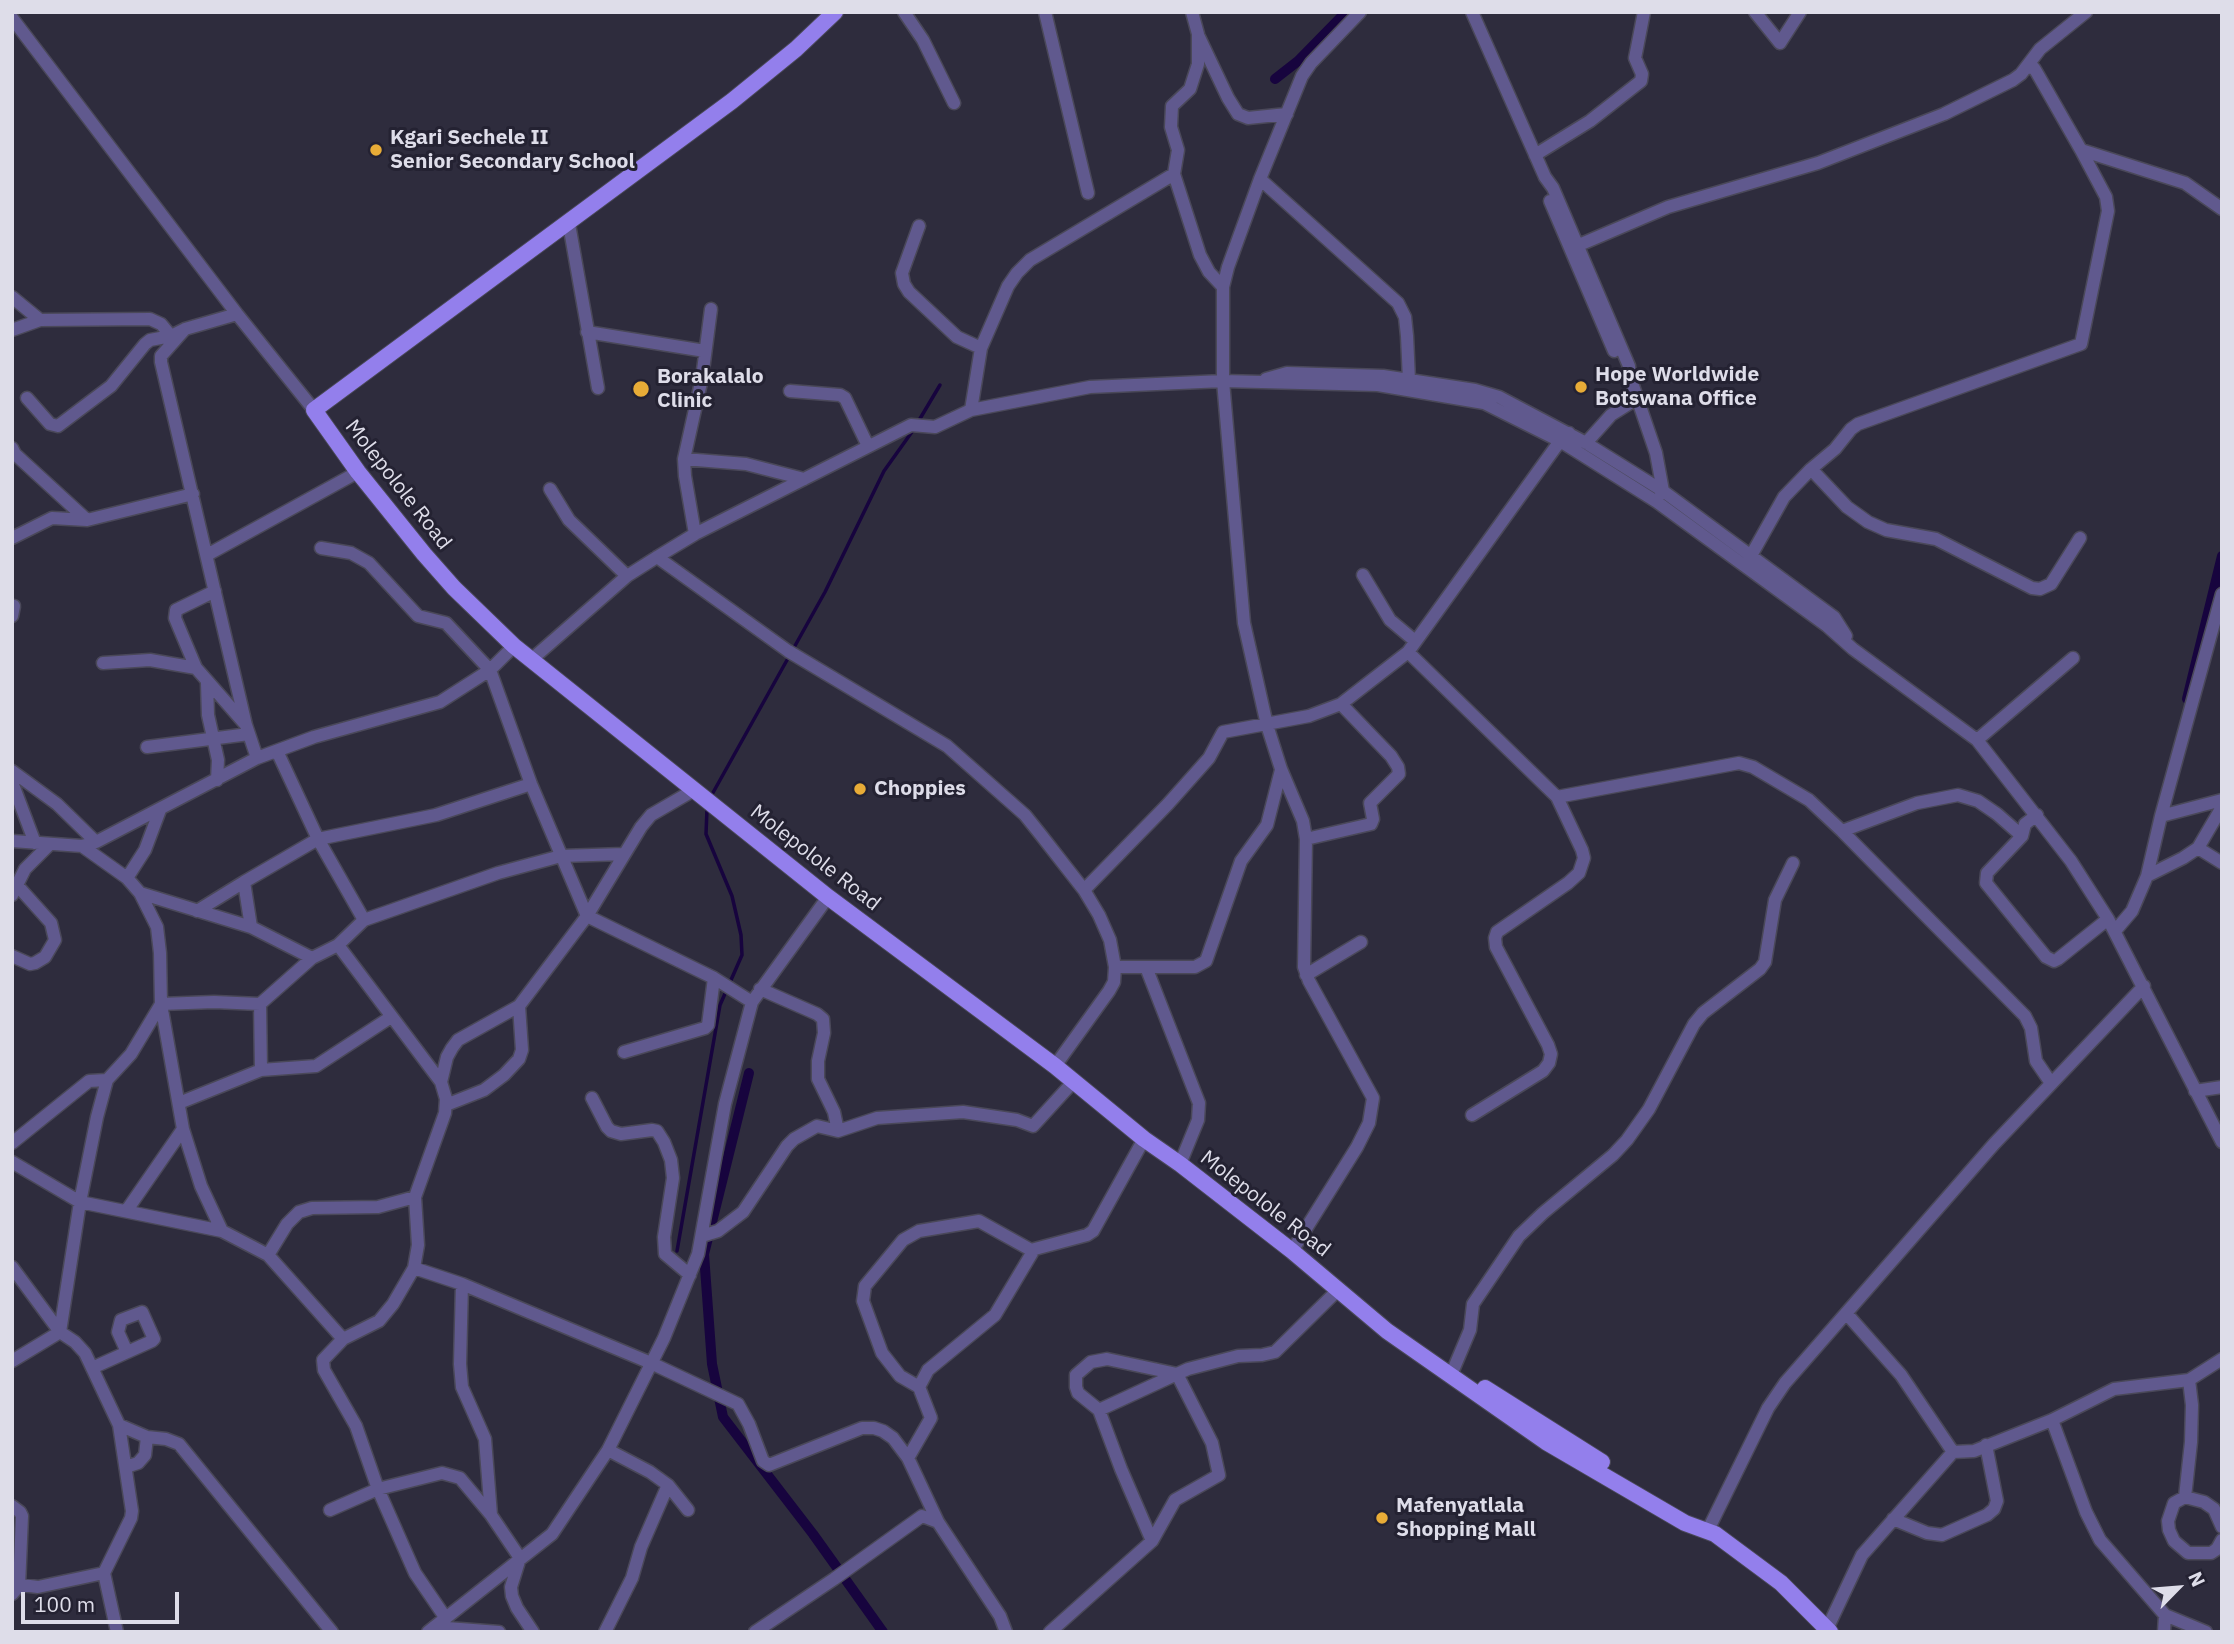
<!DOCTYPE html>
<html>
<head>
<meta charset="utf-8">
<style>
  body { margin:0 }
  #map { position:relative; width:2234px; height:1644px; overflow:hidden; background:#2e2c3d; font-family:"IBM Plex Sans",sans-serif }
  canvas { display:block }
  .frame { position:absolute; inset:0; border:14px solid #dedde9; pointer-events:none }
  .north { position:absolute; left:2143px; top:1553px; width:70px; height:70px; -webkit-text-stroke:5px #242232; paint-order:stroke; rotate:65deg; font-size:19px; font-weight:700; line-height:28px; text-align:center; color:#dedde9 }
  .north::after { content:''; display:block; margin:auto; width:24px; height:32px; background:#dedde9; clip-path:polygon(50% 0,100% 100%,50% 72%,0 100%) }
  .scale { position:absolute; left:21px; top:1592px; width:158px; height:32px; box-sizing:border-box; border:4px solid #dedde9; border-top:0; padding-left:9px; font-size:21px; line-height:24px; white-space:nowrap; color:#dedde9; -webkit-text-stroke:5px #242232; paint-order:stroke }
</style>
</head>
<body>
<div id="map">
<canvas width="2234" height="1644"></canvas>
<div class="frame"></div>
<div class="north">N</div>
<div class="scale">100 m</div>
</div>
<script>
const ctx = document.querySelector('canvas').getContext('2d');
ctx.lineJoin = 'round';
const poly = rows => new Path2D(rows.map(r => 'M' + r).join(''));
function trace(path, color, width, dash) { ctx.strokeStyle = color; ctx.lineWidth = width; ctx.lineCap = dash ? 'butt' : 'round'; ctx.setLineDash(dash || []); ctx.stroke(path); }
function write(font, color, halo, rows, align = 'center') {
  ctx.font = font + ' "IBM Plex Sans",sans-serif'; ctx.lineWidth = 6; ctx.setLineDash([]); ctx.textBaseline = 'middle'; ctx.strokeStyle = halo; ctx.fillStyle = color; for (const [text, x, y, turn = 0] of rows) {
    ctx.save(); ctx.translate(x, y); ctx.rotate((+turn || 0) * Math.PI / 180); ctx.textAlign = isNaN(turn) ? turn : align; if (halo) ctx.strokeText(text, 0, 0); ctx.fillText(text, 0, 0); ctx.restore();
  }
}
const stream = poly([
  [918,422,940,385],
  [710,798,825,592,884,471,914,429],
  [677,1251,720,1005,742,955,741,935,732,896,706,834,707,809]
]);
const canal = poly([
  [1275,79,1298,61,1346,12],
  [2187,699,2222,556],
  [749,1073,704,1254,712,1364,723,1417,813,1534,883,1632]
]);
const minor = poly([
  [904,12,923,40,954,103],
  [1045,12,1088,193],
  [1192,12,1198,34,1198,64,1190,89,1172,106,1171,127,1178,150,1174,174,1200,255,1209,272,1223,287],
  [1472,12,1545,177,1553,188,1629,366,1630,377,1656,453,1663,491,1661,494],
  [1755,12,1780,43,1800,12],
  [12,18,237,314,314,410],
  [1199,37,1228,98,1238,114,1248,118,1287,114],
  [2027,67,2034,68,2037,73,2081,150,2185,183,2222,209],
  [1535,155,1590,121,1641,81,1642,74,1635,58,1644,12],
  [1260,179,1398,303,1405,317,1407,336,1409,380,1407,384],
  [1550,201,1614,351],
  [569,224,598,388],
  [919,226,902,273,904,284,909,292,957,337,981,348],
  [1579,245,1668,207,1818,163,1944,114,2013,80,2021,74,2040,49,2086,12],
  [12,297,40,320],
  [185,329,161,356,161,362,246,725],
  [12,330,40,320,150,319,161,324,171,336,185,329,237,314],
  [587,332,705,351],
  [1266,379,1287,373,1383,376,1475,390,1499,397,1586,443,1663,491,1834,617,1846,636],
  [790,391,840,395,845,398,868,446],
  [27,398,50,424,58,426,111,386,145,344,150,340,171,336],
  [971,410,981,348,1008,286,1017,273,1030,260,1174,174],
  [1586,443,1611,415,1638,398],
  [12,448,15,454,87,520],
  [684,459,746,464,804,479],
  [1811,469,1835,449,1851,429,1858,424,2081,344,2108,211,2106,197,2081,150],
  [550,489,569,520,627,576],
  [695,534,685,476,684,459,702,378,711,309],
  [12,538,52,518,87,520,193,494],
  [321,548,351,553,369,563,418,616,446,623,490,670,531,784,587,916,714,978,752,1002],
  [207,555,358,472],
  [657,557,788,651,947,746,1025,815,1041,835,1084,890,1099,915,1110,940,1115,967,1114,982,1109,991,1055,1066],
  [1748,561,1784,497,1811,469,1847,507,1868,522,1886,530,1936,539,2032,588,2040,589,2051,584,2080,538],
  [1363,575,1390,620,1415,641],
  [215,591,176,610,175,618,196,668,246,725,257,758],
  [12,616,14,606],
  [1408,652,1557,797,1582,850,1584,858,1579,873,1568,883,1497,932,1495,938,1496,947,1548,1045,1551,1054,1549,1063,1543,1071,1472,1115],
  [531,660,627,576,657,557,695,534,911,425,935,427,971,410,1090,387,1223,381,1378,385,1484,403,1560,441,1657,502,1827,626,1853,649,1977,740,2071,861,2108,919,2222,1142],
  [103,663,150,660,196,668],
  [207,683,208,715,218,760,217,780],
  [1977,740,2073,658],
  [147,747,249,734],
  [277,751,318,839,364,920],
  [12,771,57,804,96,842],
  [12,782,35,843],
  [1557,797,1739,763,1753,767,1809,800,1842,831,1917,803,1958,795,1978,801,1997,814,2022,836,2025,824,2037,815],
  [2161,816,2222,800],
  [1842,831,2025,1016,2031,1028,2036,1061,2051,1083],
  [2022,836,1987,873,1986,883,2046,957,2054,961,2058,959,2108,919],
  [1306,839,1371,824,1373,819,1370,803,1399,774,1398,767,1391,756,1341,704],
  [12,841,82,846,96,842,257,758,314,737,440,702,490,670,514,646],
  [2198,848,2222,863],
  [2147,876,2183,858,2198,848,2222,807],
  [127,878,145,850,160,810],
  [1084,890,1168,804,1209,758,1223,732,1309,716,1341,704,1408,652,1560,441,1569,433],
  [140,893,251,927,312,958],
  [12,895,25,869,50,844],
  [197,911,244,882],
  [251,927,244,882,318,839,436,815,531,784],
  [2115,931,2132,911,2147,876,2161,816,2222,594],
  [338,945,441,1082],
  [12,956,30,964,35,963,45,957,55,940,51,923,16,884],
  [1115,967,1195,967,1206,961,1241,861,1267,825,1281,770],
  [1146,967,1199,1103,1198,1120,1180,1164],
  [1306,975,1361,942],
  [760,989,817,1014,823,1019,824,1033,818,1061,818,1079,834,1112,838,1131],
  [624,1052,705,1028,708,1025,714,978],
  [261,1070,316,1066,391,1017],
  [2195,1091,2222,1087],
  [592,1098,607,1127,611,1131,621,1134,652,1130,657,1131,664,1142,671,1160,673,1178,664,1237,665,1254,690,1275],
  [179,1103,261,1070,260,1004],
  [446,1105,484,1090,504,1075,519,1059,522,1050,519,1006],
  [12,1143,89,1081,107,1080,131,1054,161,1004,160,953,157,927,140,893,127,878,82,846],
  [12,1162,80,1202,222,1231,268,1255,343,1339],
  [127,1210,183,1129],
  [222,1231,201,1186,183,1129,161,1004,214,1002,260,1004,312,958,338,945,364,920,498,873,561,856,624,854],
  [702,1236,718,1231,743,1212,787,1146,794,1139,817,1126,838,1131,877,1118,963,1112,1017,1120,1033,1126,1074,1081],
  [1292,1251,1357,1147,1369,1123,1373,1098,1309,981,1304,967,1306,839,1303,821,1281,769,1267,725,1244,623,1223,381,1223,287,1228,267,1260,179,1302,76,1311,63,1360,12],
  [268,1255,287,1224,299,1212,312,1208,378,1207,415,1197],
  [12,1267,60,1332,75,1342,85,1353,119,1425,147,1437,166,1439,179,1444,332,1632],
  [414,1268,462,1284,651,1363,738,1404,749,1424,763,1461,769,1465,862,1428,874,1428,883,1431,893,1438,908,1458,938,1522,1000,1616,1006,1632],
  [462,1284,460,1364,462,1387,485,1439,491,1515],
  [1846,1313,1901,1375,1953,1452],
  [60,1332,80,1202,97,1117,107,1080],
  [12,1361,60,1332],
  [92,1368,152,1341,154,1339,142,1312,121,1320,118,1332,127,1352],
  [1454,1368,1470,1330,1473,1304,1519,1236,1543,1213,1613,1155,1627,1140,1649,1109,1694,1024,1703,1013,1760,969,1765,962,1775,900,1793,863],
  [919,1387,900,1376,882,1353,863,1301,865,1286,903,1240,919,1231,979,1221,1031,1250],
  [1099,1410,1121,1469,1152,1541],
  [2052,1420,2086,1512,2100,1540,2165,1615,2206,1632],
  [608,1450,650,1472,668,1485,688,1510],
  [908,1458,931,1418,919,1387,928,1370,995,1315,1032,1253,1031,1250,1087,1235,1093,1231,1144,1139],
  [126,1467,138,1463,145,1455,147,1437],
  [2185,1497,2191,1442,2192,1405,2189,1380],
  [12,1506,20,1512,22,1516,19,1586,12,1594],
  [330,1510,378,1489,442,1473,460,1478,491,1515,520,1558,511,1587,512,1596,517,1608,533,1632],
  [1893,1519,1927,1533,1942,1535,1987,1515,1994,1509,1997,1501,1986,1445],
  [2222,1527,2214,1509,2204,1502,2185,1497,2174,1503,2168,1521,2169,1530,2174,1541,2188,1553,2211,1553,2217,1549,2222,1540],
  [1708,1530,1768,1408,1785,1383,1994,1144,2144,986],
  [13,1584,38,1587,104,1573],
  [445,1617,415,1573,378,1489,356,1426,324,1370,323,1360,343,1339,379,1321,393,1304,414,1268,418,1245,415,1197,445,1113,446,1099,441,1082,447,1057,452,1048,458,1040,519,1006,587,916,641,827,651,815,694,790],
  [434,1627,499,1632],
  [1827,1629,1862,1555,1953,1452,1974,1451,2052,1420,2114,1389,2189,1380,2222,1359],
  [117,1632,104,1573,131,1518,132,1511,119,1425],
  [428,1632,552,1534,608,1450,664,1338,698,1254,725,1104,752,1002,828,897],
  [605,1632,632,1578,641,1547,668,1485],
  [755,1632,834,1579,922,1516,938,1522],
  [1050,1632,1152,1541,1175,1500,1219,1475,1212,1443,1177,1374,1107,1359,1091,1362,1076,1375,1076,1387,1078,1393,1099,1410,1177,1374,1188,1369,1238,1356,1262,1355,1275,1352,1339,1289],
  [2164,1632,2165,1615]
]);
const major = poly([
  [835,12,796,49,732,101,314,410,358,472,424,554,454,588,514,646,828,897,1055,1066,1144,1139,1180,1164,1292,1251,1387,1331,1546,1442,1685,1523,1715,1534,1781,1583,1830,1632],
  [1485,1388,1602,1462]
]);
const markers = [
  [376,150,7,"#e8ac37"],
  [1581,387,7,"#e8ac37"],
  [641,389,9,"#e8ac37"],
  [860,789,7,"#e8ac37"],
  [1382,1518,7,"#e8ac37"]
];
const poiNames = [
  ["Kgari Sechele II",390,138],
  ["Senior Secondary School",390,162],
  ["Hope Worldwide",1595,375],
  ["Botswana Office",1595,399],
  ["Borakalalo",657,377],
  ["Clinic",657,401],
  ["Choppies",874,789],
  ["Mafenyatlala",1396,1506],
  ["Shopping Mall",1396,1530]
];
const streetNames = [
  ["Molepolole Road",398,485,52],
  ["Molepolole Road",815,858,38],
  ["Molepolole Road",1265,1204,38]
];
trace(stream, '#17043e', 3.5);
trace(canal, '#17043e', 10);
trace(minor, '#4a4859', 15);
trace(major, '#4a4859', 18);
trace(minor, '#60598e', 12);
trace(major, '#937fec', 16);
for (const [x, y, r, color] of markers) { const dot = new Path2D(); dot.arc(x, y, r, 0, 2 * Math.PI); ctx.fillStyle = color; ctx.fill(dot); trace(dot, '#242232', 2.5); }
write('bold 21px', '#dedde9', '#242232', poiNames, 'left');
write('21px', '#dedde9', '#242232', streetNames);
</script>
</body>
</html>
